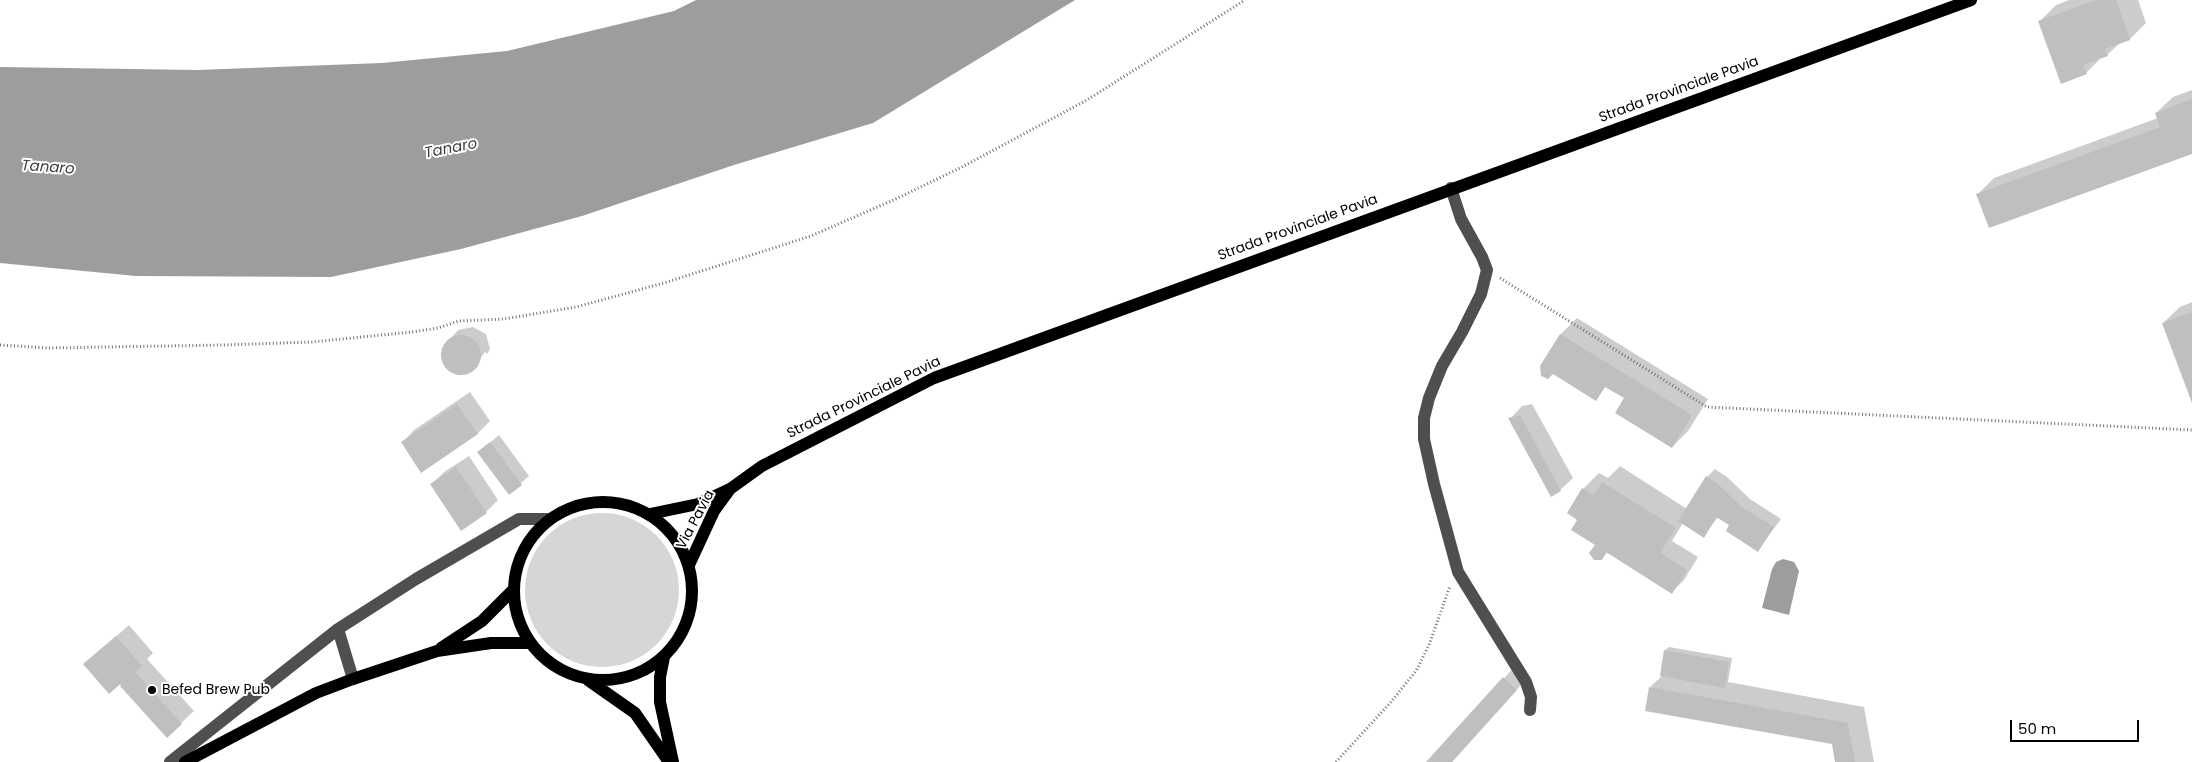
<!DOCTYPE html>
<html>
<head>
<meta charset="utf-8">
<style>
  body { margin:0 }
  #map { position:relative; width:2192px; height:762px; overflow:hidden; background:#fff; font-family:Poppins,sans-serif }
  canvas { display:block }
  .scale { position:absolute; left:2010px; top:720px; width:129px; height:22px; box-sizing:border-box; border:2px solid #000; border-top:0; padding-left:6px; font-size:15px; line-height:18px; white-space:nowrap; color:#000; -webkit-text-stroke:4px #fff; paint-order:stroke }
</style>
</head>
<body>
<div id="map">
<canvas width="2192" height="762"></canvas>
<div class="scale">50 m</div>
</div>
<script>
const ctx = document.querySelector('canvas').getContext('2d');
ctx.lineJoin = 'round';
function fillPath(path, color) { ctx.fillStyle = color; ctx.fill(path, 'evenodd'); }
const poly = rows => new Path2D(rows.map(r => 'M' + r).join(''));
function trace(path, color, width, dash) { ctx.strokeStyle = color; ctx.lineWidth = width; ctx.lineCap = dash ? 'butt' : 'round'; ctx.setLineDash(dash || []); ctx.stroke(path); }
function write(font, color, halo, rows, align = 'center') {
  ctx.font = font + ' Poppins,sans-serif'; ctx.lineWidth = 4; ctx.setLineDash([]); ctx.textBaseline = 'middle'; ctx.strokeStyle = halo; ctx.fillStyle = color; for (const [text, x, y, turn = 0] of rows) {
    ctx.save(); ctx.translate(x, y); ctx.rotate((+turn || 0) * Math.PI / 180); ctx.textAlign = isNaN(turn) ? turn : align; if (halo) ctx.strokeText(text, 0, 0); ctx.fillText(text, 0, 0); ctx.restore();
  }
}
const green = poly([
  '525 590a77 77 0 1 1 154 0a77 77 0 1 1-154 0Z'
]);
const water = poly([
  [696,0,1075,0,873,123,734,165,582,216,461,249,331,277,136,276,0,263,0,67,197,70,382,63,507,51,674,11],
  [1783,559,1794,562,1799,571,1789,615,1762,608,1772,569,1776,562]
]);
const shadow = poly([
  [2069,0,2138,0,2146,23,2130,39,2120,43,2107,55,2102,57,2086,73,2040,21,2056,5],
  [2192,90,2192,152,1978,194,1994,178,2158,118,2156,113,2173,97],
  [2192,302,2192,400,2163,323,2180,307],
  [1577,318,1708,399,1688,431,1672,447,1626,398,1606,386,1596,399,1542,366,1561,334],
  [473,327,486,334,490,349,481,364,487,354,485,352,476,365,479,365,473,371,458,375,445,367,442,352,450,339,458,330],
  [470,392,490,421,478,433,402,443,414,430],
  [1532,404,1573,478,1560,490,1510,419,1522,406],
  [499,435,529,476,510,493,479,452],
  [469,456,498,500,486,512,432,484,444,472],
  [1620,466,1687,509,1707,477,1715,469,1727,477,1750,499,1781,519,1758,550,1734,521,1718,517,1704,536,1683,523,1672,541,1698,557,1684,580,1672,592,1608,552,1603,557,1578,520,1568,512,1583,489,1599,473,1608,478],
  [129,625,153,653,147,659,194,711,167,736,119,683,85,664],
  [1669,647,1732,658,1728,682,1864,707,1874,762,1837,762,1833,743,1650,687,1662,676,1665,650],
  [1516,665,1528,677,1452,762,1428,762]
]);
const building = poly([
  [2096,0,2116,0,2130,40,2105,49,2108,56,2083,65,2087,74,2061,84,2038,21],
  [2192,99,2192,154,1989,228,1976,194,2160,127,2155,113],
  [2192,312,2192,403,2162,323],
  [1560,334,1692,415,1672,448,1615,413,1624,398,1605,387,1596,401,1553,374,1548,379,1541,376,1540,366],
  '441 355a20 20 0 1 1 40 0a20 20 0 1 1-40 0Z',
  [457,404,478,434,421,473,401,442],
  [1520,415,1561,491,1551,497,1508,418],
  [490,442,522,485,509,495,477,452],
  [456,467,487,513,461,531,430,484],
  [1706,476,1718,484,1742,507,1774,527,1758,552,1726,531,1729,525,1716,517,1704,538,1678,521],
  [1602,482,1676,528,1660,553,1687,570,1672,594,1606,552,1602,560,1594,560,1589,553,1595,545,1571,530,1577,520,1567,513,1582,488,1594,495],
  [116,636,142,666,135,672,182,724,167,738,120,686,126,679,109,694,83,664],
  [1664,650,1729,662,1725,688,1660,676],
  [1503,677,1517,690,1452,762,1426,762],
  [1649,687,1848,723,1855,762,1835,762,1832,744,1645,711]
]);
const path = poly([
  [1500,278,1707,407,2192,430],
  [0,345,48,348,224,345,312,342,412,332,438,328,459,321,504,319,576,307,664,283,811,236,898,198,962,167,1087,100,1245,0],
  [1336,762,1390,703,1416,671,1429,645,1450,586]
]);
const minor = poly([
  [1451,188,1461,219,1482,257,1487,270,1481,294,1462,332,1442,366,1429,398,1424,418,1424,439,1434,484,1458,572,1526,682,1531,697,1530,710],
  [338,629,353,679],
  [170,762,338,629,416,579,519,519,548,519]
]);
const major = poly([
  '514 591a89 89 0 1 1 178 0a89 89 0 1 1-178 0Z',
  [650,514,698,504,730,489,762,466,934,378,1971,0],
  [689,565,714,511,730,489],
  [441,648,482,621,513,590],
  [664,657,660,677,660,702,673,762],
  [588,680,635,713,669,762],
  [185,762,316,693,353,679,437,651,491,643,530,643]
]);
const markers = [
  [152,690,5,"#000"]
];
const streetNames = [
  ["Strada Provinciale Pavia",1679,90,-20],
  ["Strada Provinciale Pavia",1298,228,-20],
  ["Strada Provinciale Pavia",864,398,-26],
  ["Via Pavia",696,520,-62]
];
const poiNames = [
  ["Befed Brew Pub",162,690]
];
const waterNames = [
  ["Tanaro",451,149,-11],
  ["Tanaro",48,168,4]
];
fillPath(green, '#d6d6d6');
fillPath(water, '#9d9d9d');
fillPath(shadow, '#0003');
fillPath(building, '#bfbfbf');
trace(path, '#717171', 3, [1, 2.5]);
trace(minor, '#4f4f4f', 12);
trace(major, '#000', 12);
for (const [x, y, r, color] of markers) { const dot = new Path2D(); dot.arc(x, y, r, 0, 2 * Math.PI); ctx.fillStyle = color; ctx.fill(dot); trace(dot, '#fff', 2); }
write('14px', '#000', '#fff', streetNames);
write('14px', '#000', '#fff', poiNames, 'left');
write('italic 15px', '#3e3e3e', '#fff', waterNames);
</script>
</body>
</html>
